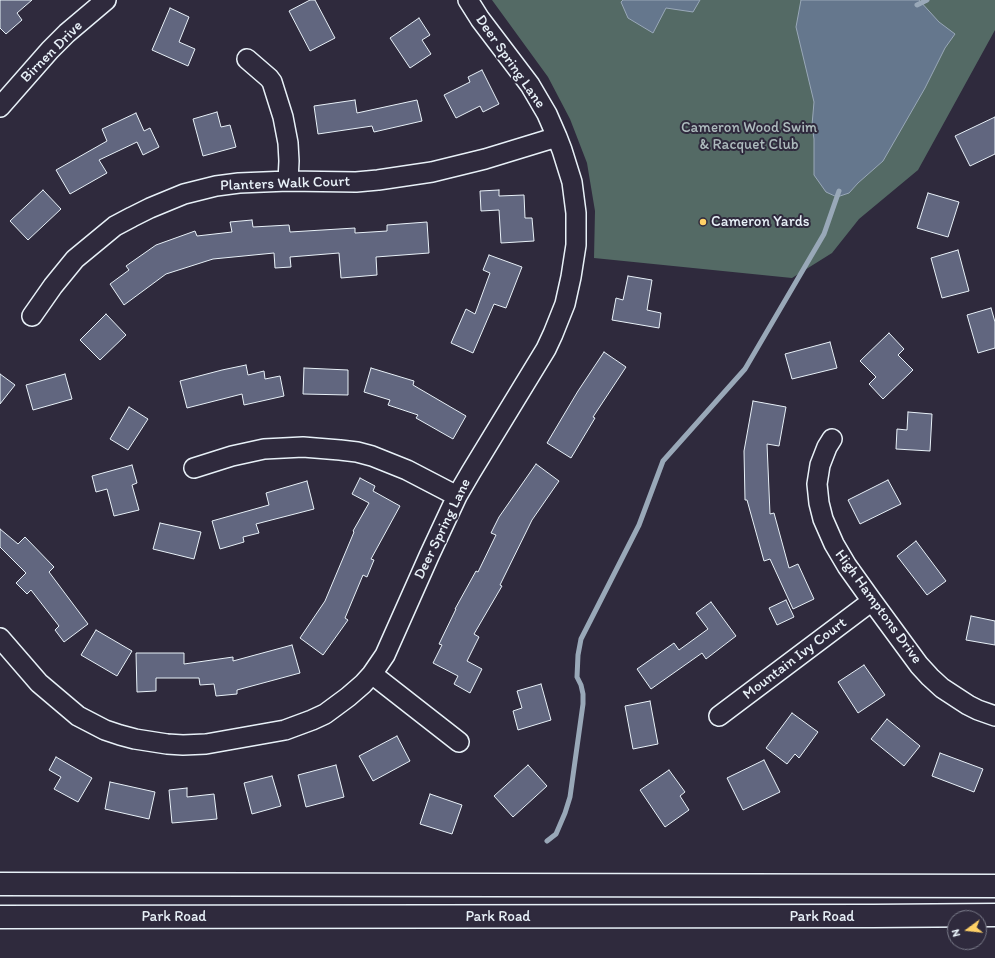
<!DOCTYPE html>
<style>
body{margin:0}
#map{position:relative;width:995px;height:958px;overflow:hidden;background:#2f2a3d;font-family:Itim,sans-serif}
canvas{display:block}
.north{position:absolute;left:947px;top:910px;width:40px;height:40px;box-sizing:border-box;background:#2f2a3d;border:1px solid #797a88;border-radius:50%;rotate:255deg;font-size:11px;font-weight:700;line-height:16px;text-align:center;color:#e8f1f8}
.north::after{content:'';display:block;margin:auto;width:14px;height:18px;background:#ffd166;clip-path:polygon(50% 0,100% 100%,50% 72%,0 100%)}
</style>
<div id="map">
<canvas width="995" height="958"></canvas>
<div class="north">N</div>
</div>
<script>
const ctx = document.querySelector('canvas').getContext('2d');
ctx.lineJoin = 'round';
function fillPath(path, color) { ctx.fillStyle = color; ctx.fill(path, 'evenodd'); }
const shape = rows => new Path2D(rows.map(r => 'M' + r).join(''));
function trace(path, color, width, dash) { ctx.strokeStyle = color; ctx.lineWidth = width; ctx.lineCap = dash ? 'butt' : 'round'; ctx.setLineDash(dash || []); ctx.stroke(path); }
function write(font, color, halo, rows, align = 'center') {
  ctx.font = font + ' Itim,sans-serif'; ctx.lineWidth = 4; ctx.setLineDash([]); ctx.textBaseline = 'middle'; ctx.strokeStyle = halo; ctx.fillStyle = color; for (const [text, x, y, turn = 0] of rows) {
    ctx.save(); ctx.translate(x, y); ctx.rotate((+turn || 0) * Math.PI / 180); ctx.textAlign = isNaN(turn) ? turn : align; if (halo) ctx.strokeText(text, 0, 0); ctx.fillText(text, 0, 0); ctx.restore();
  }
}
fillPath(shape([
 [492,0,995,0,995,30,918,170,859,219,832,253,792,278,594,258,595,211,587,163,570,119,548,77]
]), '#546a65');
const water = shape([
 [623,0,700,0,693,12,666,8,653,33,628,18,621,2,623,0],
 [801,0,919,0,939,22,955,34,945,48,925,88,883,161,858,183,849,193,837,197,826,192,814,175,814,139,812,125,814,102,796,27,801,0]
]);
fillPath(water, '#65778d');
trace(water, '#99a8b8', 1);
trace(shape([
 [917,5,927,0],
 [547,841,556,834,565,813,570,797,583,704,583,694,581,685,577,677,578,655,581,639,639,525,663,461,745,369,824,234,839,191]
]), '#99a8b8', 5);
const building = shape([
 [0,0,32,0,17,13,22,20,6,34,0,28,0,0],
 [310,0,315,0,335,38,310,51,289,11,310,0],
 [170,8,189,17,179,42,195,49,188,66,152,50,170,8],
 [419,18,430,35,422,40,431,54,410,68,390,38,419,18],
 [482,70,499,104,483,112,480,106,456,118,444,95,470,82,468,77,482,70],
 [355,100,357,113,417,100,422,121,374,132,372,126,318,134,314,106,355,100],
 [217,112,221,127,230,125,236,147,203,156,193,119,217,112],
 [136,113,144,131,150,128,159,147,143,155,137,142,99,160,107,173,70,194,56,170,107,141,102,129,136,113],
 [995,117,995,154,970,166,955,136,995,117],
 [43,190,61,209,28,240,10,221,43,190],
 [499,190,499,196,524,195,525,218,532,218,534,241,501,243,499,210,481,211,480,191,499,190],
 [928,193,959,202,948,237,917,228,928,193],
 [252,220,253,227,289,225,290,232,355,228,355,233,387,231,387,225,427,222,429,253,376,257,377,275,341,278,339,253,290,257,291,267,275,268,274,253,213,259,166,274,124,305,110,284,129,270,126,266,156,245,195,231,197,236,232,232,230,222,252,220],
 [958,250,969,291,942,298,931,258,958,250],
 [489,255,522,267,506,308,494,304,473,353,451,343,466,309,475,314,490,273,483,270,489,255],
 [628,276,652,280,647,310,661,313,659,328,612,320,616,298,623,300,628,276],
 [991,308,995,322,995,348,978,353,967,315,991,308],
 [106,314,126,335,100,360,80,340,106,314],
 [889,333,904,349,898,355,913,370,883,399,869,384,876,377,860,361,889,333],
 [830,342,837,368,792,379,785,354,830,342],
 [604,352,626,367,593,417,595,418,571,458,547,443,578,391,604,352],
 [246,365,248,375,264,371,265,379,280,376,284,396,244,405,242,394,187,408,180,381,222,370,246,365],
 [304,368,348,370,348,395,303,394,304,368],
 [371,368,414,381,413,385,466,416,453,439,416,418,418,415,388,405,390,400,364,392,371,368],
 [0,374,15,385,0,404,0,374],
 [65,374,72,399,33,410,26,385,65,374],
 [753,401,786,407,779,446,767,444,770,514,774,513,789,568,798,564,814,599,793,609,770,559,764,561,747,500,745,500,744,451,753,401],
 [129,407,148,419,128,450,110,439,129,407],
 [908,412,932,414,930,451,896,449,897,429,907,430,908,412],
 [536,464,559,481,532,520,500,585,502,586,474,634,479,637,467,661,482,669,470,693,454,684,458,676,433,663,442,645,439,644,456,609,455,609,476,571,478,572,496,535,491,533,499,517,536,464],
 [132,465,137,483,132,485,139,510,114,516,107,489,96,492,92,476,132,465],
 [360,478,375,486,373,491,400,506,371,559,374,560,367,577,363,575,345,618,348,620,323,655,300,638,325,601,354,532,353,531,369,503,352,494,360,478],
 [888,480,901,504,860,524,848,500,888,480],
 [307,481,314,509,256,524,259,533,243,537,244,542,220,549,212,521,269,505,266,493,307,481],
 [160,523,201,532,194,559,153,549,160,523],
 [0,529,18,544,25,537,54,567,49,572,88,624,64,642,55,630,59,626,31,590,27,594,16,583,26,573,0,547,0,529],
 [916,541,946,581,927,595,897,556,916,541],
 [786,600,794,617,777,625,769,608,786,600],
 [711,602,736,636,706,659,702,653,651,689,637,669,674,643,679,650,708,629,696,613,711,602],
 [971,616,995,621,995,645,966,640,971,616],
 [96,630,132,651,117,676,81,655,96,630],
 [292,645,300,673,237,690,237,694,216,696,214,684,200,685,199,678,156,678,156,691,137,692,136,653,184,653,184,664,233,657,233,661,292,645],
 [864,665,885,695,858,713,838,682,864,665],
 [541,684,551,720,518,730,513,711,522,708,517,691,541,684],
 [650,701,658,744,633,749,625,706,650,701],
 [792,713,818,732,799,758,795,754,787,764,766,748,792,713],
 [887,719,920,746,904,766,871,739,887,719],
 [397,736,410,761,373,781,359,756,397,736],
 [940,753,983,769,974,792,932,776,940,753],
 [56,757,92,778,78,802,54,789,61,777,49,770,56,757],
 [764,760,780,792,743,810,727,778,764,760],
 [336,765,344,797,306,807,298,775,336,765],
 [528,765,547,786,513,817,494,796,528,765],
 [669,770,685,792,680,796,689,810,665,827,640,790,669,770],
 [272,776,281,806,252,814,244,783,272,776],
 [110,782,155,792,149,819,105,809,110,782],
 [187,788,187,797,214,794,217,819,172,823,169,790,187,788],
 [430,794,462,805,452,834,420,824,430,794]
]);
fillPath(building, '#61667f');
trace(building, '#e8f1f8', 1);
const minor = shape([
 [247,59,269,78,272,82,283,117,288,143,289,161,288,181],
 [0,107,50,50,67,33,106,0],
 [32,316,53,286,75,259,115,226,132,217,150,208,184,194,216,186,239,183,288,181,356,182,378,180,432,172,485,159,557,137],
 [832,439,827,447,820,465,817,484,819,503,823,519,834,544,847,566,872,601,919,665,930,677,942,688,968,705,978,710,995,716],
 [194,468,232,456,264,449,303,447,340,450,357,452,372,456,407,470,457,496],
 [0,638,39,683,78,716,105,730,120,735,135,739,167,744,183,745,206,744,285,730,312,720,325,714,348,697,363,684,372,674,385,655,429,556,457,496,471,472,546,349,553,334,565,304,571,277,576,245,576,213,572,182,562,150,557,137,547,114,530,85,480,19,468,0],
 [372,674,459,742],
 [719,716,872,601]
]);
const major = shape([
 [0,884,995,886],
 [0,917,874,916,995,915]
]);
trace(minor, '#e8f1f8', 22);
trace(major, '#e8f1f8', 25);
trace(minor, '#2f2a3d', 19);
trace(major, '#2f2a3d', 22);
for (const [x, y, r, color] of [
 [703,222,4,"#ffd166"]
]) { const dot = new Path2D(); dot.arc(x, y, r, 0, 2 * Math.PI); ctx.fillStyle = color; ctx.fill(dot); trace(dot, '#2f2a3d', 1.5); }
write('15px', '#e8f1f8', '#2f2a3d', [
 ["Birnen Drive",52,52,-45],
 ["Deer Spring Lane",510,62,55],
 ["Planters Walk Court",285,184,-2],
 ["Deer Spring Lane",443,529,-64],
 ["High Hamptons Drive",878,607,54],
 ["Mountain Ivy Court",795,659,-37],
 ["Park Road",174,917],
 ["Park Road",498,917],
 ["Park Road",822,917]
]);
write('15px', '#adbbbd', '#2f2a3d', [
 ["Cameron Wood Swim",749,128],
 ["& Racquet Club",749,145]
]);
write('15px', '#e8f1f8', '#2f2a3d', [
 ["Cameron Yards",711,222]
], 'left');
</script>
